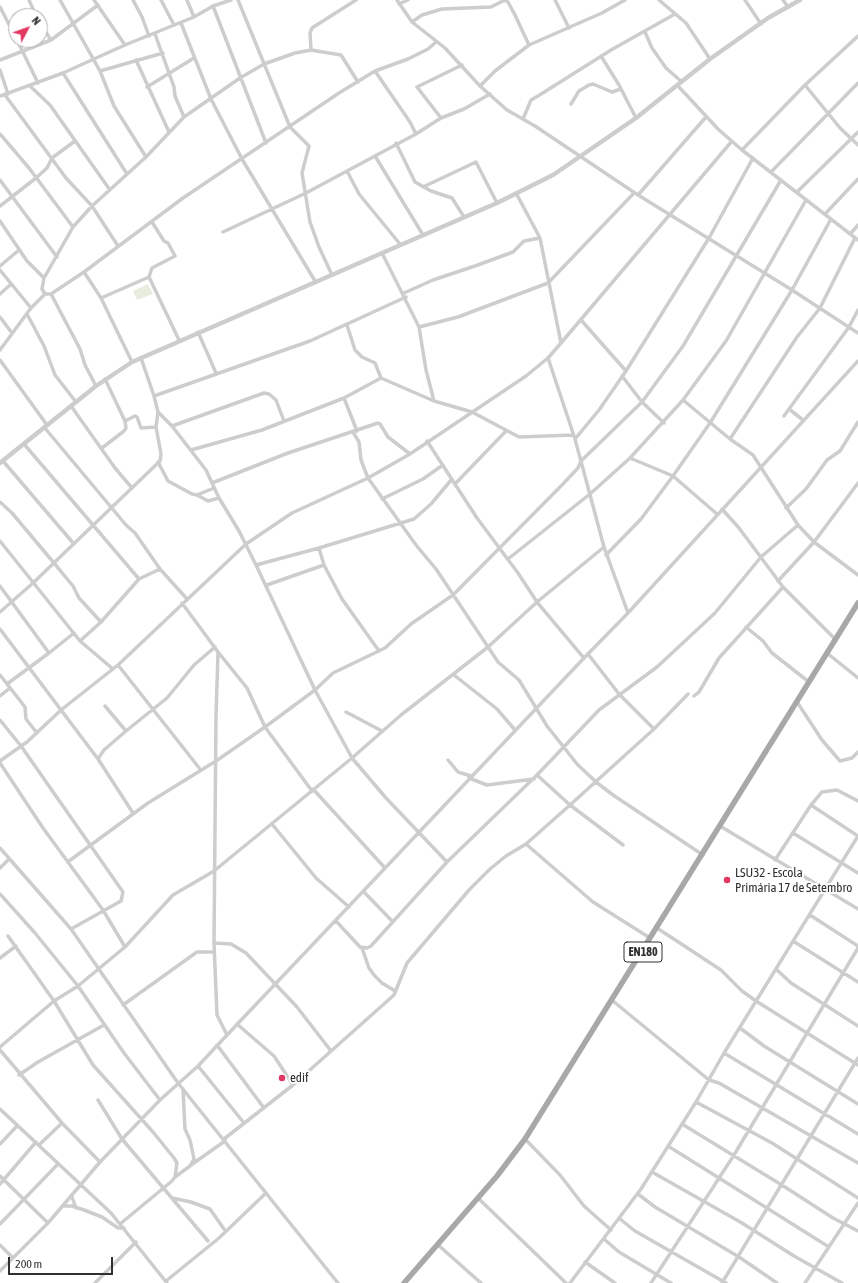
<!DOCTYPE html>
<meta charset="utf-8">
<style>
body{margin:0}
#map{position:relative;width:858px;height:1283px;overflow:hidden;background:#fff;font-family:"Asap Condensed",sans-serif}
canvas{display:block}
.north{position:absolute;left:8px;top:8px;width:40px;height:40px;box-sizing:border-box;background:#fff;border:1px solid #acacac;border-radius:50%;rotate:49deg;font-size:11px;font-weight:700;line-height:16px;text-align:center;color:#303030}
.north::after{content:'';display:block;margin:auto;width:14px;height:18px;background:#e13761;clip-path:polygon(50% 0,100% 100%,50% 72%,0 100%)}
.scale{position:absolute;left:8px;top:1257px;width:105px;height:18px;box-sizing:border-box;border:2px solid #303030;border-top:0;padding-left:5px;font-size:12px;line-height:14px;white-space:nowrap;color:#303030;-webkit-text-stroke:3px #fff;paint-order:stroke}
</style>
<div id="map">
<canvas width="858" height="1283"></canvas>
<div class="north">N</div>
<div class="scale">200 m</div>
</div>
<script>
const ctx = document.querySelector('canvas').getContext('2d');
ctx.lineJoin = 'round';
function fillPath(path, color) { ctx.fillStyle = color; ctx.fill(path, 'evenodd'); }
const shape = rows => new Path2D(rows.map(r => 'M' + r).join(''));
function trace(path, color, width, dash) { ctx.strokeStyle = color; ctx.lineWidth = width; ctx.lineCap = dash ? 'butt' : 'round'; ctx.setLineDash(dash || []); ctx.stroke(path); }
function write(font, color, halo, rows, align = 'center') {
  ctx.font = font + ' "Asap Condensed",sans-serif'; ctx.lineWidth = 4; ctx.setLineDash([]); ctx.textBaseline = 'middle'; ctx.strokeStyle = halo; ctx.fillStyle = color; for (const [text, x, y, turn = 0] of rows) {
    ctx.save(); ctx.translate(x, y); ctx.rotate((+turn || 0) * Math.PI / 180); ctx.textAlign = isNaN(turn) ? turn : align; if (halo) ctx.strokeText(text, 0, 0); ctx.fillText(text, 0, 0); ctx.restore();
  }
}
fillPath(shape([
 [148,284,153,294,137,300,133,291]
]), '#e8ecde');
trace(shape([
 [29,0,36,16],
 [60,0,100,71,114,106,146,157],
 [94,0,125,45],
 [133,0,142,17,149,36],
 [161,0,174,25],
 [187,0,194,17],
 [238,0,290,127,309,146,302,173,310,222,319,247,332,275],
 [397,0,412,22,445,48,480,86,507,110,535,126,638,195,792,290,858,333],
 [555,0,569,28],
 [659,0,686,23,710,59],
 [745,0,761,24],
 [783,0,788,7],
 [399,4,408,0],
 [213,6,266,143],
 [0,7,16,38],
 [412,22,422,15,442,9,491,7,505,0,508,2,515,15,529,45],
 [40,23,51,40],
 [181,23,211,99,242,159,315,281],
 [645,32,652,48,666,68,682,82],
 [155,34,174,87,175,96,184,117],
 [17,40,38,83],
 [311,50,310,33,312,28,356,0],
 [601,56,619,85,636,118],
 [0,60,51,40,98,5],
 [136,60,169,132],
 [0,70,8,94],
 [100,71,163,53],
 [375,71,410,122,416,134],
 [63,73,127,174],
 [805,85,840,128,858,145],
 [30,86,50,105,110,190],
 [480,86,495,71,529,45,602,13,625,0],
 [678,86,718,129,742,150,858,240],
 [147,87,194,58],
 [5,95,66,178,92,206,118,246],
 [0,96,63,73,125,45,194,17,213,6,231,0],
 [571,104,579,91,589,85,593,84,612,92,621,89],
 [441,118,417,87,462,65],
 [523,119,531,100,538,96,611,50,675,14],
 [0,134,29,168,73,227],
 [396,143,415,182,431,191,452,198,464,217],
 [742,150,805,85,858,36],
 [375,156,423,235],
 [347,171,359,194,400,244],
 [771,172,858,83],
 [0,180,57,257],
 [423,187,476,162,497,203],
 [797,192,858,132],
 [516,193,540,238,561,343],
 [638,195,706,117],
 [0,206,36,178,47,168,52,158,75,141],
 [825,214,858,179],
 [0,221,27,261,44,278],
 [152,222,164,241,168,243,175,256,152,268,149,277,179,340],
 [223,232,306,193,416,134,441,118,464,109,490,94],
 [851,233,858,225],
 [382,253,419,327,426,370,434,401],
 [0,266,19,250],
 [0,270,31,308],
 [84,272,101,298,132,362],
 [404,293,433,280,475,266,513,252,524,241,540,238],
 [0,294,11,284],
 [45,294,42,289,44,278,73,227,92,206,146,157,184,117,240,78,264,64,295,53,311,50,341,55,358,82],
 [51,294,80,349,85,365,96,386],
 [101,298,149,277],
 [27,314,44,346,55,375,76,402],
 [0,317,12,333],
 [581,320,626,371],
 [347,325,355,350,362,357,375,363,381,378,434,401,472,412,519,437,573,435],
 [419,327,458,317,548,283,634,193],
 [198,332,216,373],
 [0,350,31,308,45,294,51,294,84,272,183,198,339,93,375,71,408,59,428,49,436,42],
 [141,358,154,396],
 [548,358,575,439,604,547,628,613],
 [0,360,47,425],
 [622,376,642,402,664,423],
 [344,398,357,431],
 [683,400,730,439,753,455,798,525,814,542,858,575],
 [71,406,115,468,132,488],
 [158,412,172,426,206,470,219,498,239,531,256,565,315,690,352,758,386,798,447,862],
 [784,416,789,409],
 [803,420,789,409,849,327,858,310],
 [125,421,135,416,137,417,141,428,156,427],
 [172,426,264,393,269,394,276,400,284,421],
 [44,427,126,525,135,533,160,569,187,599],
 [353,432,359,442,361,460,368,478,416,545,436,569,498,662,519,680,547,726,577,764,596,782,613,795,703,855],
 [575,439,599,410,626,371,709,238,753,158],
 [730,439,797,337,820,308,855,238],
 [24,444,139,579],
 [102,448,124,431,126,428,125,421,105,379],
 [191,450,262,430,344,398,381,378],
 [630,458,673,476,717,514],
 [3,461,74,544],
 [158,462,168,481,192,494,197,495,214,488],
 [212,483,288,453,378,423,380,424,388,437,410,454],
 [455,484,506,431],
 [197,495,208,501,219,498],
 [382,499,423,479,443,465],
 [0,502,12,513,54,563,73,586,79,598,101,622],
 [786,508,806,489,827,460,840,451,858,422],
 [722,509,739,528,783,587,836,640],
 [0,541,80,641,113,669],
 [606,555,641,519,673,476,710,423,792,290,831,219],
 [508,559,590,494,630,458,683,400,726,341,806,200],
 [256,565,319,548,414,519,431,504,452,479],
 [324,565,342,599,379,651],
 [778,581,814,542,858,483],
 [267,585,324,565,319,548],
 [0,586,49,653,7,684],
 [182,603,218,652,216,716,214,943,217,1015,227,1035],
 [0,612,33,583,160,461,161,454,156,427,158,412,154,396,310,341,406,297],
 [746,627,763,641,772,653,809,682],
 [0,629,98,759,133,813],
 [80,641,101,622,139,579,160,569],
 [218,652,247,688,265,727,312,791],
 [49,653,74,633],
 [827,653,858,678],
 [588,654,619,694,654,729],
 [584,658,628,613,858,361],
 [118,665,200,769],
 [0,675,25,707,26,719,37,733],
 [454,675,497,709,515,730],
 [0,696,10,688],
 [694,696,699,692,719,658,783,587],
 [797,702,822,740,840,761,852,758,858,752],
 [105,706,126,731,167,698,194,665,215,647],
 [346,712,382,731],
 [0,720,21,746,123,892,121,901,71,929],
 [98,759,104,750,126,731],
 [448,760,458,772,471,776],
 [0,761,27,742,61,710,118,665,246,544,292,513,368,478,410,454,526,376,548,358,561,343,732,141],
 [0,763,43,828,103,910,125,947],
 [537,775,570,805,654,729,688,694],
 [469,778,487,785,534,779],
 [313,789,385,868],
 [811,805,858,836],
 [272,824,316,878,349,907],
 [720,826,858,909],
 [793,833,858,873],
 [526,844,593,902,650,938],
 [0,848,71,929,178,1083,338,1283],
 [775,860,811,805,822,792,837,790,858,801],
 [69,861,148,803,216,761,265,727,315,690,333,673,385,648,411,624,453,595,563,484,578,468,581,461,642,402,683,346,781,180],
 [0,868,9,859],
 [364,892,392,921],
 [0,894,35,933,78,986,124,1053,160,1100],
 [810,915,858,946],
 [336,921,360,947,367,948,371,946,447,862,537,775,599,710,657,667,715,613,761,557,798,525],
 [657,928,721,970,742,991,756,1001,858,1065],
 [8,936,54,1001,93,1065,153,1132,174,1158,177,1163,175,1177,172,1181,120,1224],
 [793,941,858,982],
 [214,943,231,944,246,953,297,1007,331,1051],
 [362,948,369,968,374,975,382,983,395,991],
 [0,958,16,946],
 [776,969,791,983,858,1026],
 [613,1001,709,1080,719,1083,858,1163],
 [123,1005,197,952,214,952],
 [237,1024,274,1056,293,1085],
 [740,1028,764,1046,858,1104],
 [217,1045,264,1108],
 [0,1047,54,1001,78,986,125,947,173,895,214,871,352,758,401,715,488,647,537,602,518,573,477,518,427,441],
 [0,1050,62,1123,100,1162],
 [724,1053,858,1134],
 [198,1066,244,1123],
 [19,1075,38,1062,104,1025],
 [98,1100,122,1139,208,1241],
 [696,1102,772,1143,858,1198],
 [0,1109,111,1213,167,1283],
 [682,1124,785,1187,833,1218,858,1231],
 [224,1139,293,1085,394,995,407,963,469,890,490,869,506,856,526,844,570,805,623,845],
 [525,1139,560,1175,584,1206,611,1230],
 [0,1144,17,1126],
 [39,1145,62,1123],
 [668,1146,829,1247],
 [191,1165,225,1141],
 [652,1172,742,1223,794,1256,842,1283],
 [0,1176,48,1223],
 [175,1177,190,1166,194,1159,190,1140,185,1129,183,1089],
 [0,1184,36,1142],
 [638,1194,655,1207,739,1257,777,1283],
 [72,1197,76,1208],
 [172,1198,191,1202,210,1209,224,1229],
 [478,1198,566,1283],
 [63,1206,72,1206,84,1210,102,1217,118,1228,124,1228],
 [620,1219,635,1231,726,1283],
 [0,1224,58,1164],
 [604,1239,619,1252,671,1283],
 [437,1244,481,1283],
 [0,1245,13,1258],
 [585,1262,615,1283],
 [0,1271,48,1223,100,1162,160,1100,198,1066,227,1035,584,658,537,602,604,547],
 [166,1281,219,1238,266,1193],
 [95,1283,136,1242],
 [570,1283,641,1189,696,1102,724,1053,858,836],
 [651,1283,734,1155,858,948],
 [722,1283,858,1058],
 [805,1283,858,1203]
]), '#cdcdcd', 3.5);
trace(shape([
 [0,463,96,386,132,362,497,203,553,175,636,118,710,59,768,18,800,0]
]), '#cdcdcd', 4.5);
trace(shape([
 [404,1283,497,1176,525,1139,858,603]
]), '#a8a8a8', 5.5);
for (const [x, y, r, color] of [
 [727,880,4,"#e13761"],
 [282,1078,4,"#e13761"]
]) { const dot = new Path2D(); dot.arc(x, y, r, 0, 2 * Math.PI); ctx.fillStyle = color; ctx.fill(dot); trace(dot, '#fff', 1.5); }
for (const [x, y, w] of [
 [643,952,38]
]) { const box = new Path2D(); box.roundRect(x - w / 2, y - 10, w, 20, 3); ctx.fillStyle = '#fff'; ctx.fill(box); trace(box, '#303030', 1); }
write('bold 12px', '#303030', null, [
 ["EN180",643,952]
]);
write('13px', '#303030', '#fff', [
 ["LSU32 - Escola",735,873],
 ["Primária 17 de Setembro",735,888],
 ["edif",290,1078]
], 'left');
</script>
